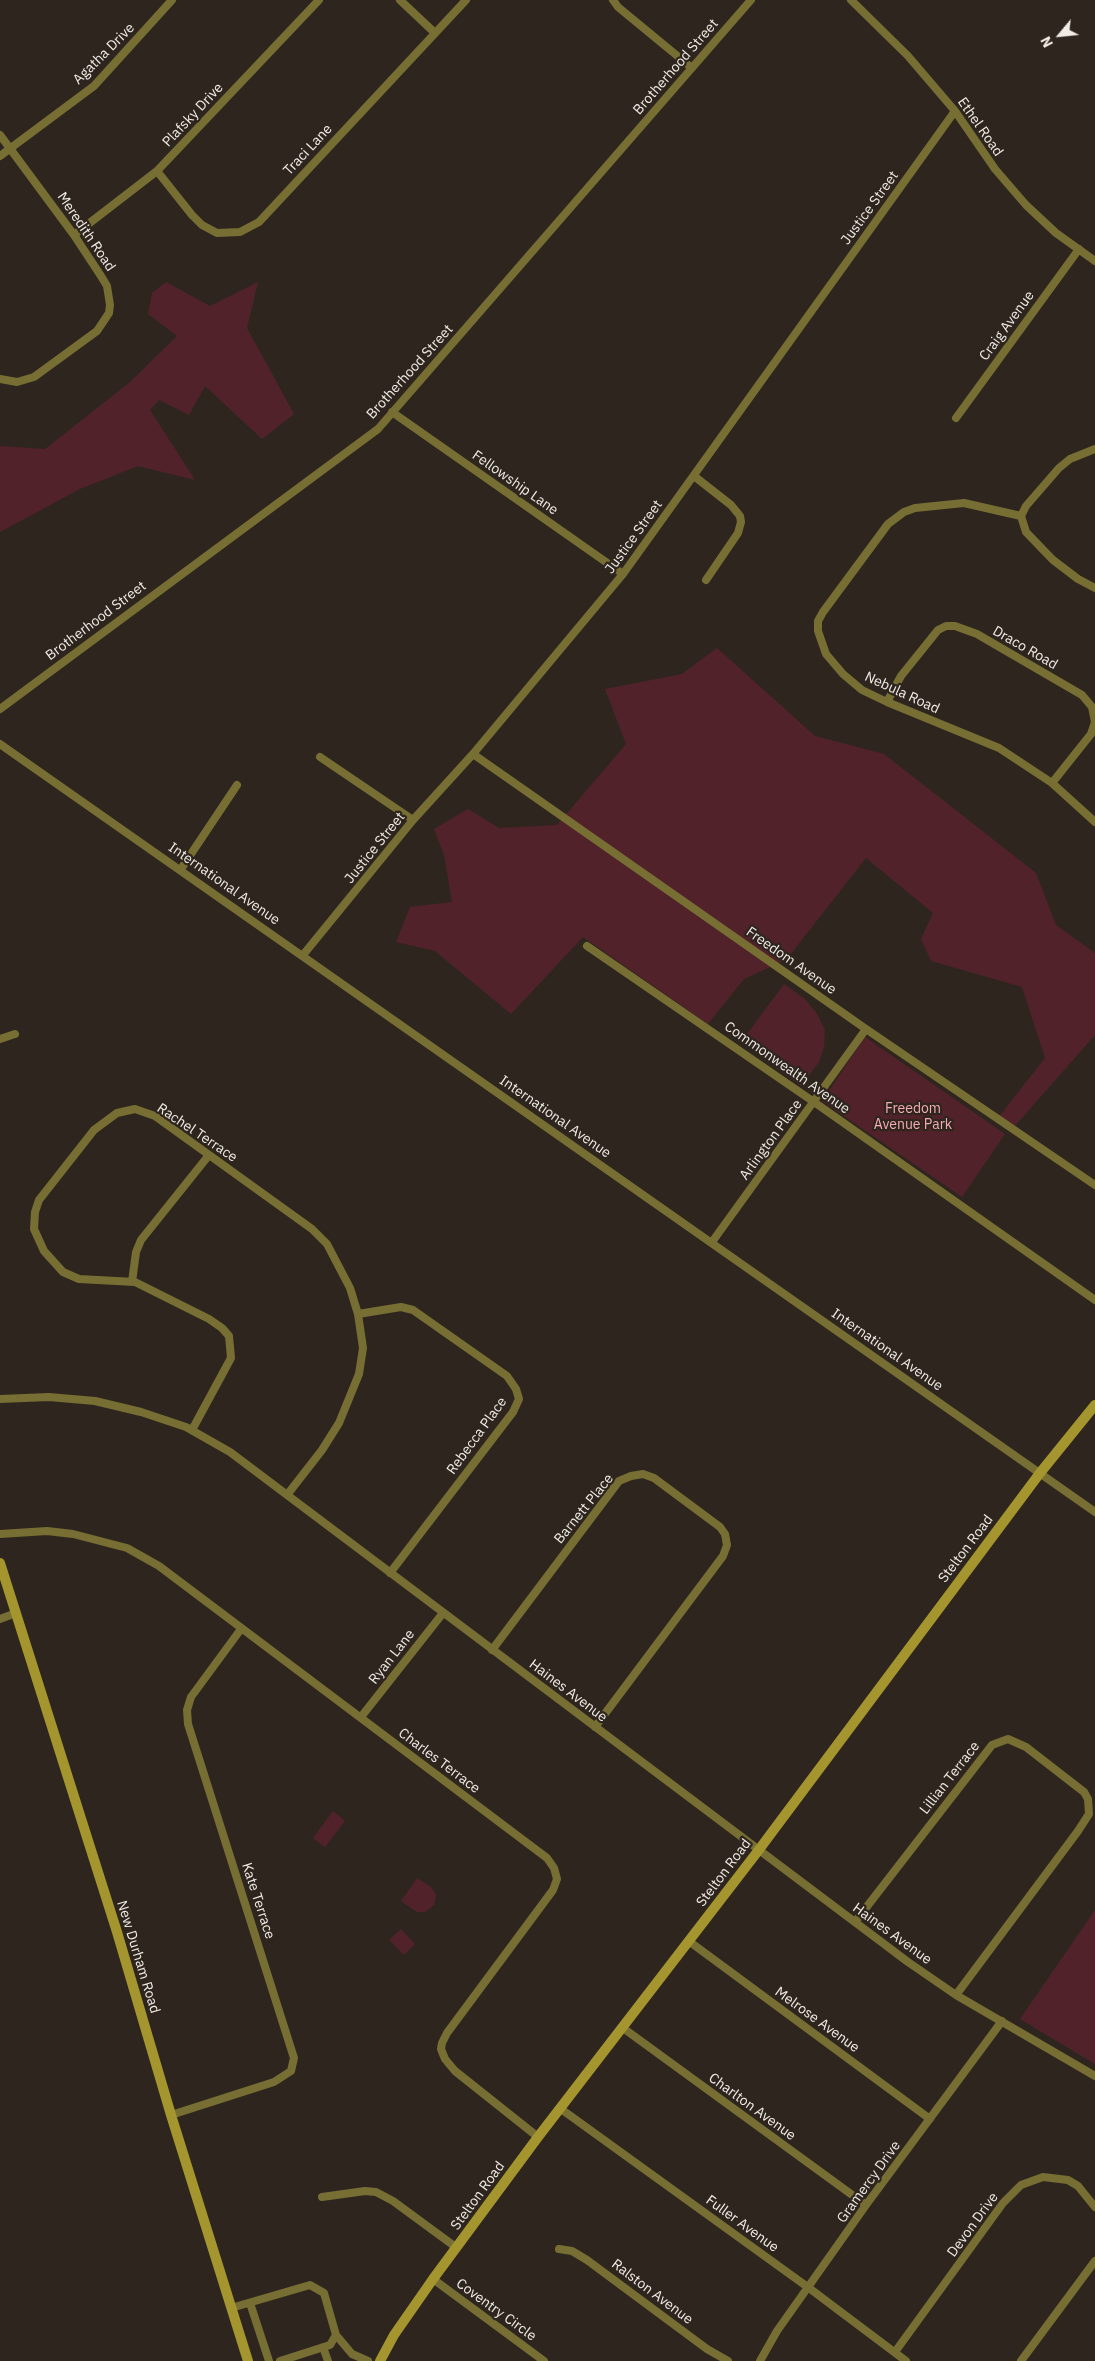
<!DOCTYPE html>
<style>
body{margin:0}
#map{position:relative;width:1095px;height:2361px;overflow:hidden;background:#2e261e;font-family:"IBM Plex Sans",sans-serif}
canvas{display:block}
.north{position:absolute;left:1035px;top:10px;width:50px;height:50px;-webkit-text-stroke:4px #2e261e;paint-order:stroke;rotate:242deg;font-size:14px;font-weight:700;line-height:20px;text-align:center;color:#f1ece6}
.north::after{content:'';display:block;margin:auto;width:18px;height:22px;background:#f1ece6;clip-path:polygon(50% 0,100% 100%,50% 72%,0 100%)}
</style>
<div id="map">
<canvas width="1095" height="2361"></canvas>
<div class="north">N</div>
</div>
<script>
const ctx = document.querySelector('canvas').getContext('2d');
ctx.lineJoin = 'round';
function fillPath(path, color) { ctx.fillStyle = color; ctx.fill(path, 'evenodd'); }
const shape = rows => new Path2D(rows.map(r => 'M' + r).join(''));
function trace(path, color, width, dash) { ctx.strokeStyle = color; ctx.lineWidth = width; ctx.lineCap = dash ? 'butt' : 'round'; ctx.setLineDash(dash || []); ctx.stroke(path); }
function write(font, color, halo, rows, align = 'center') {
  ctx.font = font + ' "IBM Plex Sans",sans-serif'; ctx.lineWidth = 4.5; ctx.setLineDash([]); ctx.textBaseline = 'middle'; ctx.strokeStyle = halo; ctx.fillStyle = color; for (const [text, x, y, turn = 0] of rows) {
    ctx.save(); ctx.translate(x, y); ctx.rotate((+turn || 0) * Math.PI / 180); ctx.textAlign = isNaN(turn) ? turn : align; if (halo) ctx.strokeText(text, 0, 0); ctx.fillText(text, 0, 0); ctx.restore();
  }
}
fillPath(shape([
 [166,282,210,306,258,282,247,328,294,414,262,439,205,386,189,415,159,400,150,410,195,480,138,466,80,489,0,532,0,446,45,449,129,383,177,336,148,314,152,293],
 [717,648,815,736,884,754,1036,873,1056,925,1095,953,1095,1035,1013,1128,998,1118,1045,1058,1022,987,931,961,921,939,933,913,866,858,786,960,744,979,708,1024,583,937,511,1014,435,951,396,942,410,907,452,902,444,855,434,829,468,809,499,828,557,825,626,744,605,689,682,674],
 [784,984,805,999,817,1014,825,1030,824,1047,819,1062,801,1086,741,1042],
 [865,1037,1005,1134,962,1197,822,1101],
 [333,1811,345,1821,325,1847,313,1838],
 [417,1878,431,1887,436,1895,434,1905,425,1912,417,1912,401,1901],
 [1095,1910,1095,2064,1020,2019],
 [401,1929,415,1944,404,1955,389,1940]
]), '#52222b');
trace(shape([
 [400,0,435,33],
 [613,0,618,7,692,68],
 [851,0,908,56,955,111,995,169,1026,205,1056,233,1095,261],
 [0,135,74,235,101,276,107,286,110,305,109,313,97,331,34,377,17,382,0,379],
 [0,156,94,86,172,0],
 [157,171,192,215,202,225,217,233,240,232,259,222,466,0],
 [74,235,157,171,319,0],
 [392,412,623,574],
 [956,418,1079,249],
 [694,476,731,505,740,516,741,522,738,533,706,580],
 [1021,516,964,503,915,508,904,512,888,524,823,612,818,621,818,631,826,654,843,674,862,690,887,702,999,748,1052,783,1095,822],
 [1021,516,1026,532,1053,560,1078,579,1095,588],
 [1021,516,1026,506,1059,468,1070,459,1095,449],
 [887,702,901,676,938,630,946,626,955,626,977,634,1082,695,1092,707,1095,722,1091,734,1052,783],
 [0,709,378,429,751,0],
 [0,744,1095,1512],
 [473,754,866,1029,1095,1185],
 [320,757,413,820],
 [181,869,237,785],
 [587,946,814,1102,1095,1300],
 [303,955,413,820,473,754,623,574,955,111],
 [0,1039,15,1034],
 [712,1242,866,1029],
 [132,1282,136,1252,141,1240,209,1155],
 [358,1314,401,1307,413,1310,507,1376,516,1389,519,1399,513,1412,390,1573],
 [0,1399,49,1397,95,1401,141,1412,186,1427,230,1452,908,1962,956,1995,1095,2076],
 [192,1430,231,1358,229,1336,222,1328,209,1319,135,1282,79,1279,63,1272,44,1251,34,1229,35,1212,39,1200,94,1130,117,1113,135,1109,155,1116,312,1229,327,1244,350,1288,358,1314,363,1348,359,1374,339,1423,322,1450,287,1495],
 [0,1534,47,1531,73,1534,127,1548,159,1566,547,1858,554,1868,557,1879,553,1890,447,2033,442,2043,441,2049,445,2059,455,2071,538,2137],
 [0,1619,16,1613],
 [492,1650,619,1481,631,1476,643,1474,654,1478,720,1527,725,1534,727,1545,723,1556,595,1727],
 [361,1717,443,1613],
 [855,1922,992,1745,1008,1739,1026,1747,1084,1792,1088,1799,1089,1814,1078,1831,956,1995],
 [690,1942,930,2119],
 [623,2028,866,2205],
 [561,2109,809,2288,906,2361],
 [171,2115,274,2082,291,2071,294,2058,188,1724,187,1710,191,1697,241,1629],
 [322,2197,365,2191,376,2192,393,2201,457,2248],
 [559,2249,572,2251,587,2260,707,2349,728,2361],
 [433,2279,544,2361],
 [250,2303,269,2361],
 [231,2308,310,2285,324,2293,336,2335,352,2354,368,2361],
 [323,2347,328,2361],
 [895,2352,1003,2203,1021,2185,1043,2177,1068,2180,1078,2186,1095,2207],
 [280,2361,330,2345,336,2335],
 [760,2361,777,2331,866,2205,1002,2021],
 [1021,2361,1095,2261]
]), '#776e33', 8);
trace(shape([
 [0,1563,117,1932,171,2115,248,2361],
 [380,2361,394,2335,433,2279,538,2137,758,1851,1040,1473,1095,1405]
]), '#a5952f', 10);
write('14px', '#f1ece6', '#2e261e', [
 ["Agatha Drive",104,54,-45],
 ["Brotherhood Street",676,67,-49],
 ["Plafsky Drive",193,115,-47],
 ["Ethel Road",980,127,55],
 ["Traci Lane",308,150,-47],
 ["Justice Street",870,208,-54],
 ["Meredith Road",86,232,56],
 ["Craig Avenue",1007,326,-54],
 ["Brotherhood Street",410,372,-48],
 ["Fellowship Lane",515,483,35],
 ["Justice Street",634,537,-54],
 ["Brotherhood Street",96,621,-37],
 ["Draco Road",1025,648,30],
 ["Nebula Road",902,693,25],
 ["Justice Street",375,848,-51],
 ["International Avenue",224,884,35],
 ["Freedom Avenue",791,961,35],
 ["Commonwealth Avenue",787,1068,35],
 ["International Avenue",555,1117,35],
 ["Rachel Terrace",197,1133,34],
 ["Arlington Place",771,1140,-54],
 ["International Avenue",887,1350,35],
 ["Rebecca Place",477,1436,-54],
 ["Barnett Place",584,1509,-51],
 ["Stelton Road",966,1549,-53],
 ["Ryan Lane",392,1657,-52],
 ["Haines Avenue",568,1691,37],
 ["Charles Terrace",439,1761,37],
 ["Lillian Terrace",950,1778,-52],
 ["Stelton Road",724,1873,-53],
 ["Kate Terrace",258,1901,72],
 ["Haines Avenue",892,1934,36],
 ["New Durham Road",138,1957,73],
 ["Melrose Avenue",817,2020,36],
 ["Charlton Avenue",752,2107,36],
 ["Gramercy Drive",869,2182,-54],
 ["Stelton Road",478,2196,-54],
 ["Fuller Avenue",742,2224,36],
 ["Devon Drive",973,2225,-54],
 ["Ralston Avenue",652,2292,37],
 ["Coventry Circle",496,2310,36]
]);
write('14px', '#f6abb5', '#2e261e', [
 ["Freedom",913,1109],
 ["Avenue Park",913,1125]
]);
</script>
